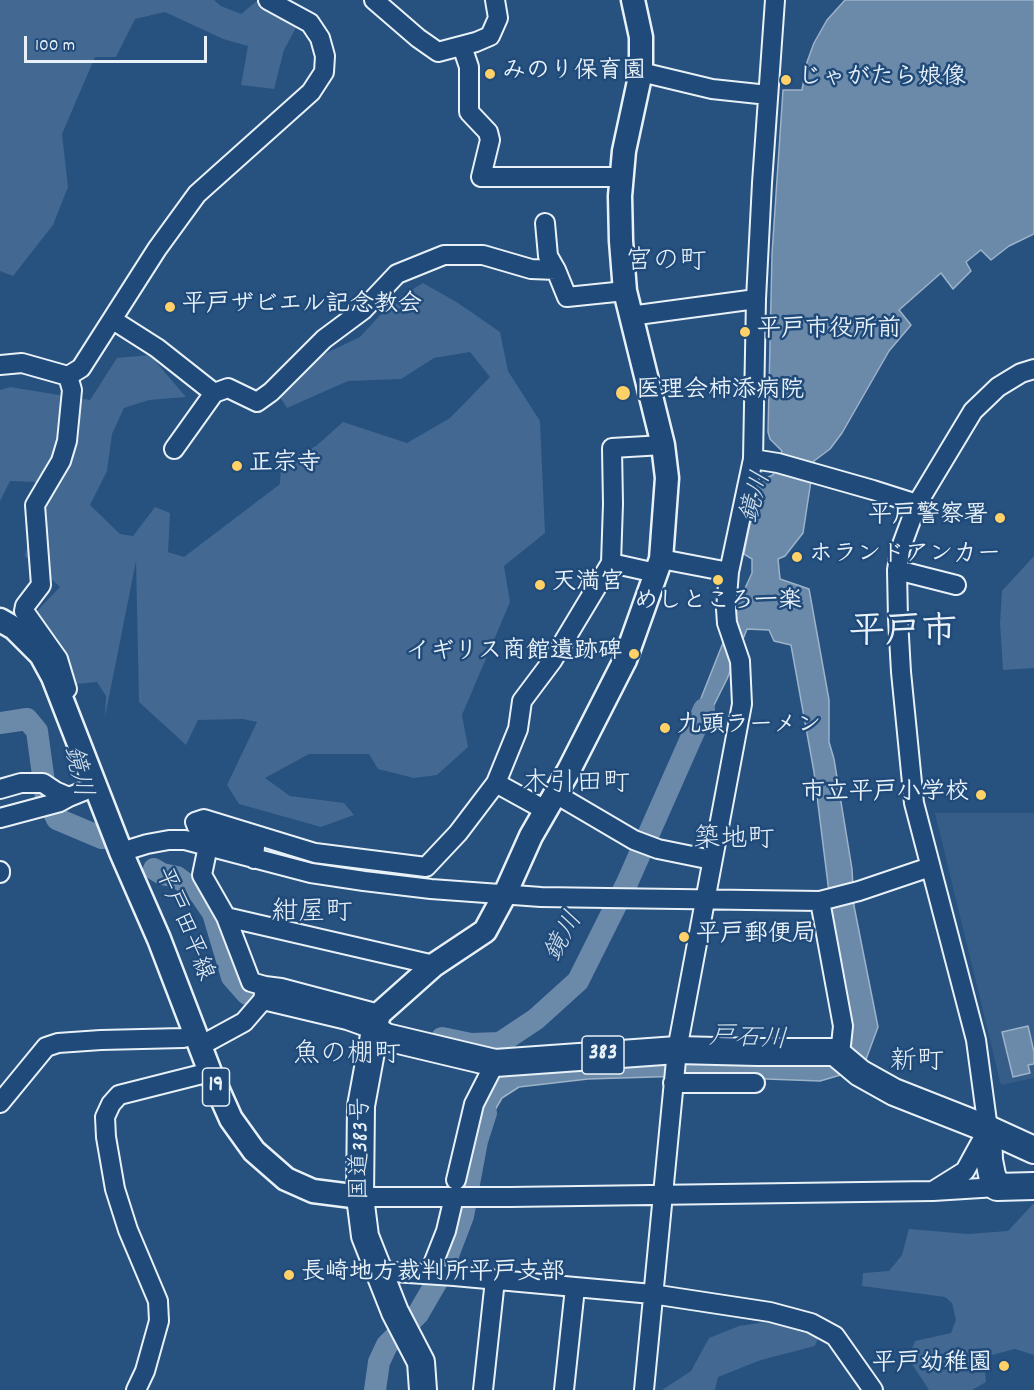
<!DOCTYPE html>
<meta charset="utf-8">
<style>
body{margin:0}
#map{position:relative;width:1034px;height:1390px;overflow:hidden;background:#27517f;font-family:Dekko,sans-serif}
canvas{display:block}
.scale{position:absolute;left:24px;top:36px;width:183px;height:27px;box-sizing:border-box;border:3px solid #e8f1f8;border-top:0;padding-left:8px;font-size:18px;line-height:21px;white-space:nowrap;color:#e8f1f8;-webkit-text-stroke:4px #1f4a7a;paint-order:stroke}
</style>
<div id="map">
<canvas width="1034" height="1390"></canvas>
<div class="scale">100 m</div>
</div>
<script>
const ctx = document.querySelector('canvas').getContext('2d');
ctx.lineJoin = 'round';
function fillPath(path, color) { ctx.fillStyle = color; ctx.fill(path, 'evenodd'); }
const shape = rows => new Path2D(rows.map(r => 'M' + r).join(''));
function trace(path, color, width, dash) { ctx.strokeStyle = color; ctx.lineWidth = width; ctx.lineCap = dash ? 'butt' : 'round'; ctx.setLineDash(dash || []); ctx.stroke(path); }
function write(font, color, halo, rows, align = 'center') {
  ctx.font = font + ' Dekko,"Klee One",sans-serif'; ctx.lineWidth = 5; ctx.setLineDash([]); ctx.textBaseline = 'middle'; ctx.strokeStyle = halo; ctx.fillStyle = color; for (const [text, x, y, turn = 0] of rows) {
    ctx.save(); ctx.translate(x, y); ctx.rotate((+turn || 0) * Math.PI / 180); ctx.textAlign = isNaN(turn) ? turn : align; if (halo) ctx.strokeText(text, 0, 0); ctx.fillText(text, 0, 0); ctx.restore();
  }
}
fillPath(shape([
 [935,813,1034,813,1034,1078,1001,1085]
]), '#355d88');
fillPath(shape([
 [0,0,214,0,221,6,241,14,258,0,299,22,284,50,274,89,241,85,248,46,223,39,165,12,135,19,116,57,95,57,62,134,68,187,53,225,13,276,0,271],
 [423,283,458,303,500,332,508,371,540,421,545,533,504,566,510,602,462,715,468,747,437,775,414,778,378,769,369,754,309,754,265,778,290,796,344,803,354,815,321,827,239,804,227,785,257,722,243,719,198,720,186,745,139,702,136,561,105,717,106,696,97,682,66,685,28,631,37,611,60,587,25,556,38,504,36,482,10,481,0,501,0,390,10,387,90,400,117,358,150,355,186,397,149,400,124,408,112,434,107,471,90,505,120,534,133,536,155,507,170,513,168,552,184,557,280,484,281,464,316,446,343,422,407,443,450,418,490,377,470,352,434,358,401,379,348,381,287,408,278,394,318,357,360,337,392,302],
 [1034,556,1034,668,1003,670,1000,623,1002,591],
 [1034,1203,1034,1355,1015,1349,984,1357,986,1382,972,1390,929,1390,908,1358,915,1341,951,1333,956,1320,952,1303,945,1297,862,1286,863,1273,889,1271,902,1255,909,1229,968,1234,1008,1231],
 [765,1322,805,1330,818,1338,815,1346,761,1360,718,1377,715,1390,662,1390,691,1371,709,1338,739,1326]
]), '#436891');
const water = shape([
 [845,0,1034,0,1034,234,1009,246,991,260,981,250,966,262,971,271,953,289,941,273,899,310,911,325,889,351,842,433,830,449,814,461,803,533,785,556,778,559,780,579,809,589,829,700,829,742,834,759,852,869,854,906,878,1027,865,1062,844,1074,820,1081,686,1076,588,1079,519,1087,502,1098,495,1110,481,1144,473,1138,489,1090,498,1075,848,1045,814,772,791,645,774,641,769,630,747,629,727,679,698,737,686,736,742,595,752,573,752,559,744,554,750,523,760,487,766,478,773,475,782,451,770,439,768,432,772,254,783,90,802,90,807,62,814,43,827,20,845,0],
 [1028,1026,1034,1052,1034,1064,1028,1065,1030,1073,1013,1077,1002,1032,1028,1026]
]);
fillPath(water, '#6b8aaa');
trace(water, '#9db3c9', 1.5);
trace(shape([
 [0,723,27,719,37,731,46,797,57,819,102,838],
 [154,869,162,874,177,877,200,894,213,913,232,977,247,994,285,998],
 [442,1038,471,1044,500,1043,536,1019,578,981,627,883,704,709],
 [375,1390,379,1362,387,1345,418,1314,440,1276,463,1216,477,1141,486,1113]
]), '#6b8aaa', 22);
const minor = shape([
 [374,0,418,38,438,52,476,42,490,36,498,18,495,0],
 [462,46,469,67,469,112,488,132,490,140,481,177,622,177],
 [641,72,712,89,768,95],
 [545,223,548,256,556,270],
 [630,316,756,299],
 [113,320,157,348,214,393,174,449],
 [0,365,22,363,68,376,81,368,157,249,197,194,311,92,324,72,325,56,320,38,310,23,268,0],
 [214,393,228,388,257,402,271,392,324,339,363,310,397,274,444,255,483,255,531,269,556,270,567,297,625,291],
 [753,459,778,463,873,490,917,504],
 [661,559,729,572],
 [611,563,656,573],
 [897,570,956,585],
 [67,689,58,659,24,611,25,606,41,585,35,505,61,461,67,441,72,390,68,376],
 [496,783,518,729,522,701,552,661,611,563,613,504,612,448,663,445],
 [0,789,21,783,43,783,55,791,69,797,96,786],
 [554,793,634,840,658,849,712,860],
 [0,818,60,802,69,797],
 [208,846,202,875,226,917,251,982,265,986,281,988,379,1014],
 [121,852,147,844,169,840,185,840,311,873,364,881,431,889,541,897,607,898,820,901,859,891,930,867],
 [254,859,255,847,197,827,195,822,204,819,315,853,426,867,458,833,496,783,545,810],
 [0,871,0,873],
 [820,901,843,1026,841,1045,835,1052],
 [226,917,434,965],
 [263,1000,347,1020,375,1030],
 [200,1046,244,1022,263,1000,265,988],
 [673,1083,755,1083],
 [0,1103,46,1047,58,1043,101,1040,183,1038,196,1035],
 [456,1180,474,1104,495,1063],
 [933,1191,965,1171,988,1129,976,1040,914,803,901,672,898,619,897,570,900,550,917,504,973,411,998,387,1021,373,1034,369],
 [360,1197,510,1197,933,1191,997,1187],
 [378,1271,454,1276,652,1294,770,1312,811,1323,835,1336,873,1390],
 [429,1274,446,1231,454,1197],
 [136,1390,145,1371,159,1321,158,1301,128,1230,115,1189,106,1137,105,1117,111,1104,119,1095,210,1072],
 [483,1390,495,1280],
 [564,1390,575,1288],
 [644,1390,677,1050,742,704,740,661,727,623,726,609,729,572,753,459,756,299,762,183,775,0]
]);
const major = shape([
 [0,620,14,628,41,655,53,677,121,852,159,939,210,1072,231,1119,254,1151,286,1179,313,1191,360,1197],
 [375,1030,379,1014,434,965,485,931,505,894,531,836,569,770,625,660,661,559,667,478,663,445,625,291,621,241,620,196,624,151,641,72,641,37,633,0]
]);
const highway = shape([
 [988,1129,989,1160,992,1175,997,1187,1034,1186],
 [423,1390,421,1362,395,1312,365,1236,360,1197,361,1106,375,1030,386,1037,495,1063,677,1050,757,1052,835,1052,860,1073,894,1092,988,1129,1034,1150]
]);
trace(minor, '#e8f1f8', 22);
trace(major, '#e8f1f8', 27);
trace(highway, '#e8f1f8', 30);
trace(minor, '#1f4a7a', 18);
trace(major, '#1f4a7a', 22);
trace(highway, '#1f4a7a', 26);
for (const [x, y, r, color] of [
 [490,74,6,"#ffd166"],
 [786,80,6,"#ffd166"],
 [170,307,6,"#ffd166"],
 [745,332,6,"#ffd166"],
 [623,393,8,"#ffd166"],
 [237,466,6,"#ffd166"],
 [1000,518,6,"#ffd166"],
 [797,557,6,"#ffd166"],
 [718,580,6,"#ffd166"],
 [540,585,6,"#ffd166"],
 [634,654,6,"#ffd166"],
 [665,728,6,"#ffd166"],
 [981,795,6,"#ffd166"],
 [684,937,6,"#ffd166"],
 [289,1275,6,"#ffd166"],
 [1004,1366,6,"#ffd166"]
]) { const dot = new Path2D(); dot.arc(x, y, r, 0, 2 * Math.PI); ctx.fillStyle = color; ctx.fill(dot); trace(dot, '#1f4a7a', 2); }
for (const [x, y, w] of [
 [603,1055,42],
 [216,1087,27]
]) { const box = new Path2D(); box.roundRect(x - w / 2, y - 19, w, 38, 4.5); ctx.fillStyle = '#1f4a7a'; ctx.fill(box); trace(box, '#e8f1f8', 1.5); }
write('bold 22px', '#e8f1f8', null, [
 ["383",603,1055],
 ["19",216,1087]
]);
write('bold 24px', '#e8f1f8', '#1f4a7a', [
 ["みのり保育園",502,74],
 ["じゃがたら娘像",798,80],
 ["平戸ザビエル記念教会",182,307],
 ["平戸市役所前",757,332],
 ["医理会柿添病院",636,393],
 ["正宗寺",249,466],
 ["平戸警察署",988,518,"right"],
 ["ホランドアンカー",809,557],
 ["天満宮",552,585],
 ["めしところ一楽",718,604,"center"],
 ["イギリス商館遺跡碑",622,654,"right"],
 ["九頭ラーメン",677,728],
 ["市立平戸小学校",969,795,"right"],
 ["平戸郵便局",696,937],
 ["長崎地方裁判所平戸支部",301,1275],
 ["平戸幼稚園",992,1366,"right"]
], 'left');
write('24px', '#e8f1f8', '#1f4a7a', [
 ["平戸田平線",182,925,68],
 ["国道383号",363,1149,-89]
]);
write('italic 26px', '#d5e2ec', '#1f4a7a', [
 ["鏡川",758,498,-74],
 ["鏡川",75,772,77],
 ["鏡川",566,938,-61],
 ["戸石川",748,1041,3]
]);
write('27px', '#e8f1f8', '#1f4a7a', [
 ["宮の町",666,264],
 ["木引田町",576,786],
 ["築地町",734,842],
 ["紺屋町",312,915],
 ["魚の棚町",347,1057],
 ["新町",917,1064]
]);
write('bold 36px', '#e8f1f8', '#1f4a7a', [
 ["平戸市",903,636]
]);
</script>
